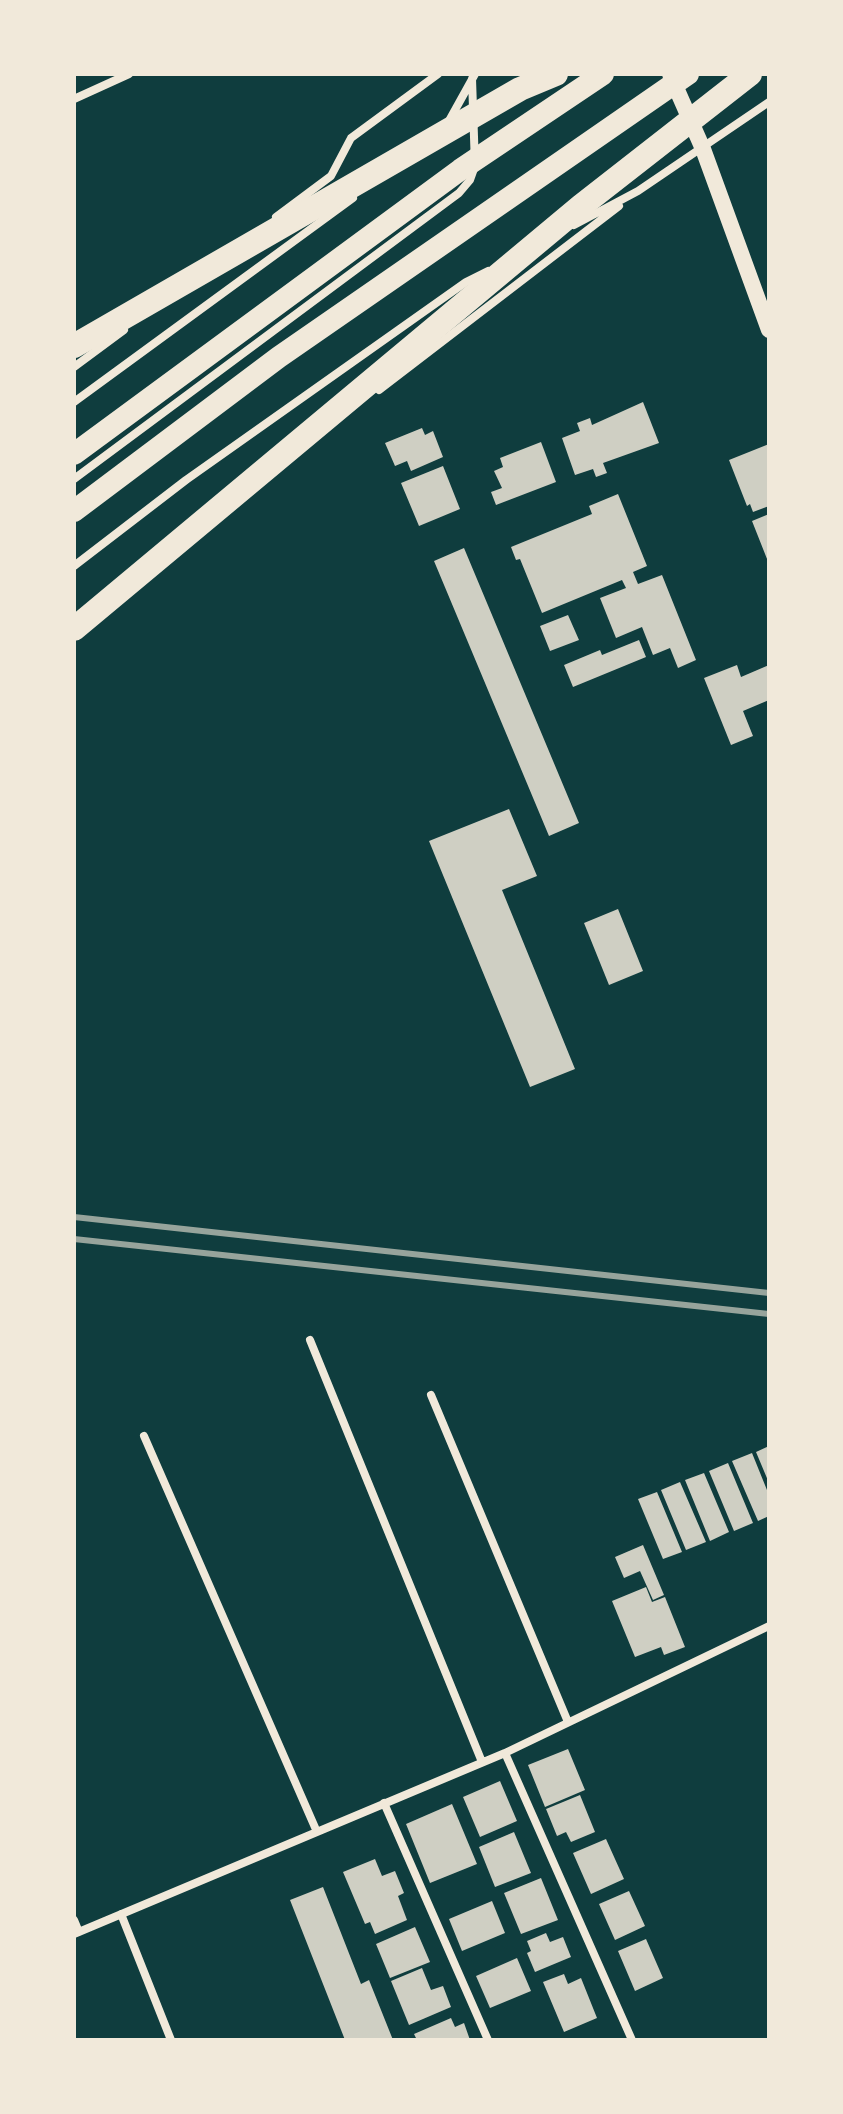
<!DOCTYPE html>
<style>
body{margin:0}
#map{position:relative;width:843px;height:2114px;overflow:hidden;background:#0f3d3e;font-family:Helvetica,sans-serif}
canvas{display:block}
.frame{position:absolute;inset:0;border:76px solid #f1e9da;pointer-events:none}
</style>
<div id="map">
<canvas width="843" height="2114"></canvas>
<div class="frame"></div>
</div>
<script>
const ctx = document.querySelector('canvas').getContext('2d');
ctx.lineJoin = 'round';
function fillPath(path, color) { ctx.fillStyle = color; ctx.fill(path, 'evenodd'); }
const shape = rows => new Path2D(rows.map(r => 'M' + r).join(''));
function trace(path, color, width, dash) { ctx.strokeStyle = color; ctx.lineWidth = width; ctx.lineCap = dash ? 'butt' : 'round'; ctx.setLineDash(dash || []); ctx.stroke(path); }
fillPath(shape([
 [643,402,659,443,603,463,607,473,596,477,593,469,575,475,562,438,580,431,577,423,590,418,592,425],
 [422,428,425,435,433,431,443,457,411,471,407,461,395,466,385,443],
 [541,442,556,482,496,505,491,492,502,488,494,471,503,467,500,458],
 [769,444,769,506,753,512,750,504,747,506,729,460],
 [443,466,460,509,419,526,401,483],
 [618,494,647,566,633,572,638,584,662,575,696,660,678,668,670,648,653,655,642,627,616,638,600,598,626,588,622,580,542,613,520,559,516,560,511,547,592,514,589,506],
 [769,514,769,564,752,521],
 [464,548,579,823,549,836,434,561],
 [568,615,579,640,550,651,540,626],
 [639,640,646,657,573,687,564,665,600,650,602,655],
 [737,665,741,677,769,665,769,700,743,711,753,736,731,745,704,678],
 [509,809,537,876,502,890,575,1069,530,1087,429,841],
 [618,909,643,971,609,985,584,923],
 [769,1446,769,1483,756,1452],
 [752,1453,769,1495,769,1516,758,1521,732,1461],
 [728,1463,753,1523,734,1531,709,1471],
 [704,1473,729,1532,710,1541,685,1480],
 [680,1482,706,1542,686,1550,661,1490],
 [657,1492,682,1552,663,1559,638,1499],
 [643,1545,664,1595,653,1600,640,1571,624,1578,615,1557],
 [646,1587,652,1602,665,1597,685,1647,664,1655,661,1647,635,1657,612,1601],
 [568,1749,585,1790,545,1807,528,1765],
 [500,1781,517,1821,480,1837,463,1797],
 [580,1795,595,1832,571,1842,566,1832,557,1836,546,1809],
 [452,1804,477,1864,430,1883,406,1824],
 [514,1832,531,1873,495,1887,479,1847],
 [606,1839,624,1879,591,1894,573,1853],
 [375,1859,382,1876,395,1871,404,1893,398,1896,407,1920,375,1934,370,1922,365,1924,343,1872],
 [541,1878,558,1920,521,1934,504,1893],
 [323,1887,361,1984,369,1980,393,2040,345,2040,290,1900],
 [629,1891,645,1926,615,1940,599,1904],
 [492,1901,505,1933,462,1951,449,1919],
 [415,1927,430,1962,390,1978,376,1944],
 [546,1933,550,1942,563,1937,571,1957,535,1972,527,1953,531,1951,527,1941],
 [646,1939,663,1978,635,1991,618,1951],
 [517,1958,531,1991,490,2008,476,1976],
 [422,1968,431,1990,443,1986,451,2007,409,2025,391,1981],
 [564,1974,568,1984,581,1978,597,2018,564,2032,543,1982],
 [451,2018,455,2027,464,2023,470,2040,417,2040,414,2034]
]), '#cfcfc3');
trace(shape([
 [74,99,129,74],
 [450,119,475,74],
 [276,217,331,176,351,138,438,74],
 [574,225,638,191,769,102],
 [74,367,124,330],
 [379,390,619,206],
 [74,402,353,198],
 [74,479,459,193,470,180,475,166,472,79],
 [74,566,186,480,466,282,488,271],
 [310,1340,482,1762],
 [431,1395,568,1722],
 [144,1436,317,1832],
 [505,1753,632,2040],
 [384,1803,488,2040],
 [121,1914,171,2040],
 [74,1920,79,1932],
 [74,1934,505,1753,769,1626]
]), '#f1e9da', 8);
trace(shape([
 [670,74,703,149,769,330]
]), '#f1e9da', 16);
trace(shape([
 [74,454,460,170,603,74],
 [74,511,279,357,688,74]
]), '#f1e9da', 22);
trace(shape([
 [74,346,520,89,556,74],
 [74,629,581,206,750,74]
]), '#f1e9da', 24);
trace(shape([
 [74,1217,769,1293],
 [74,1239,769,1314]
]), '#97a49c', 6);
</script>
